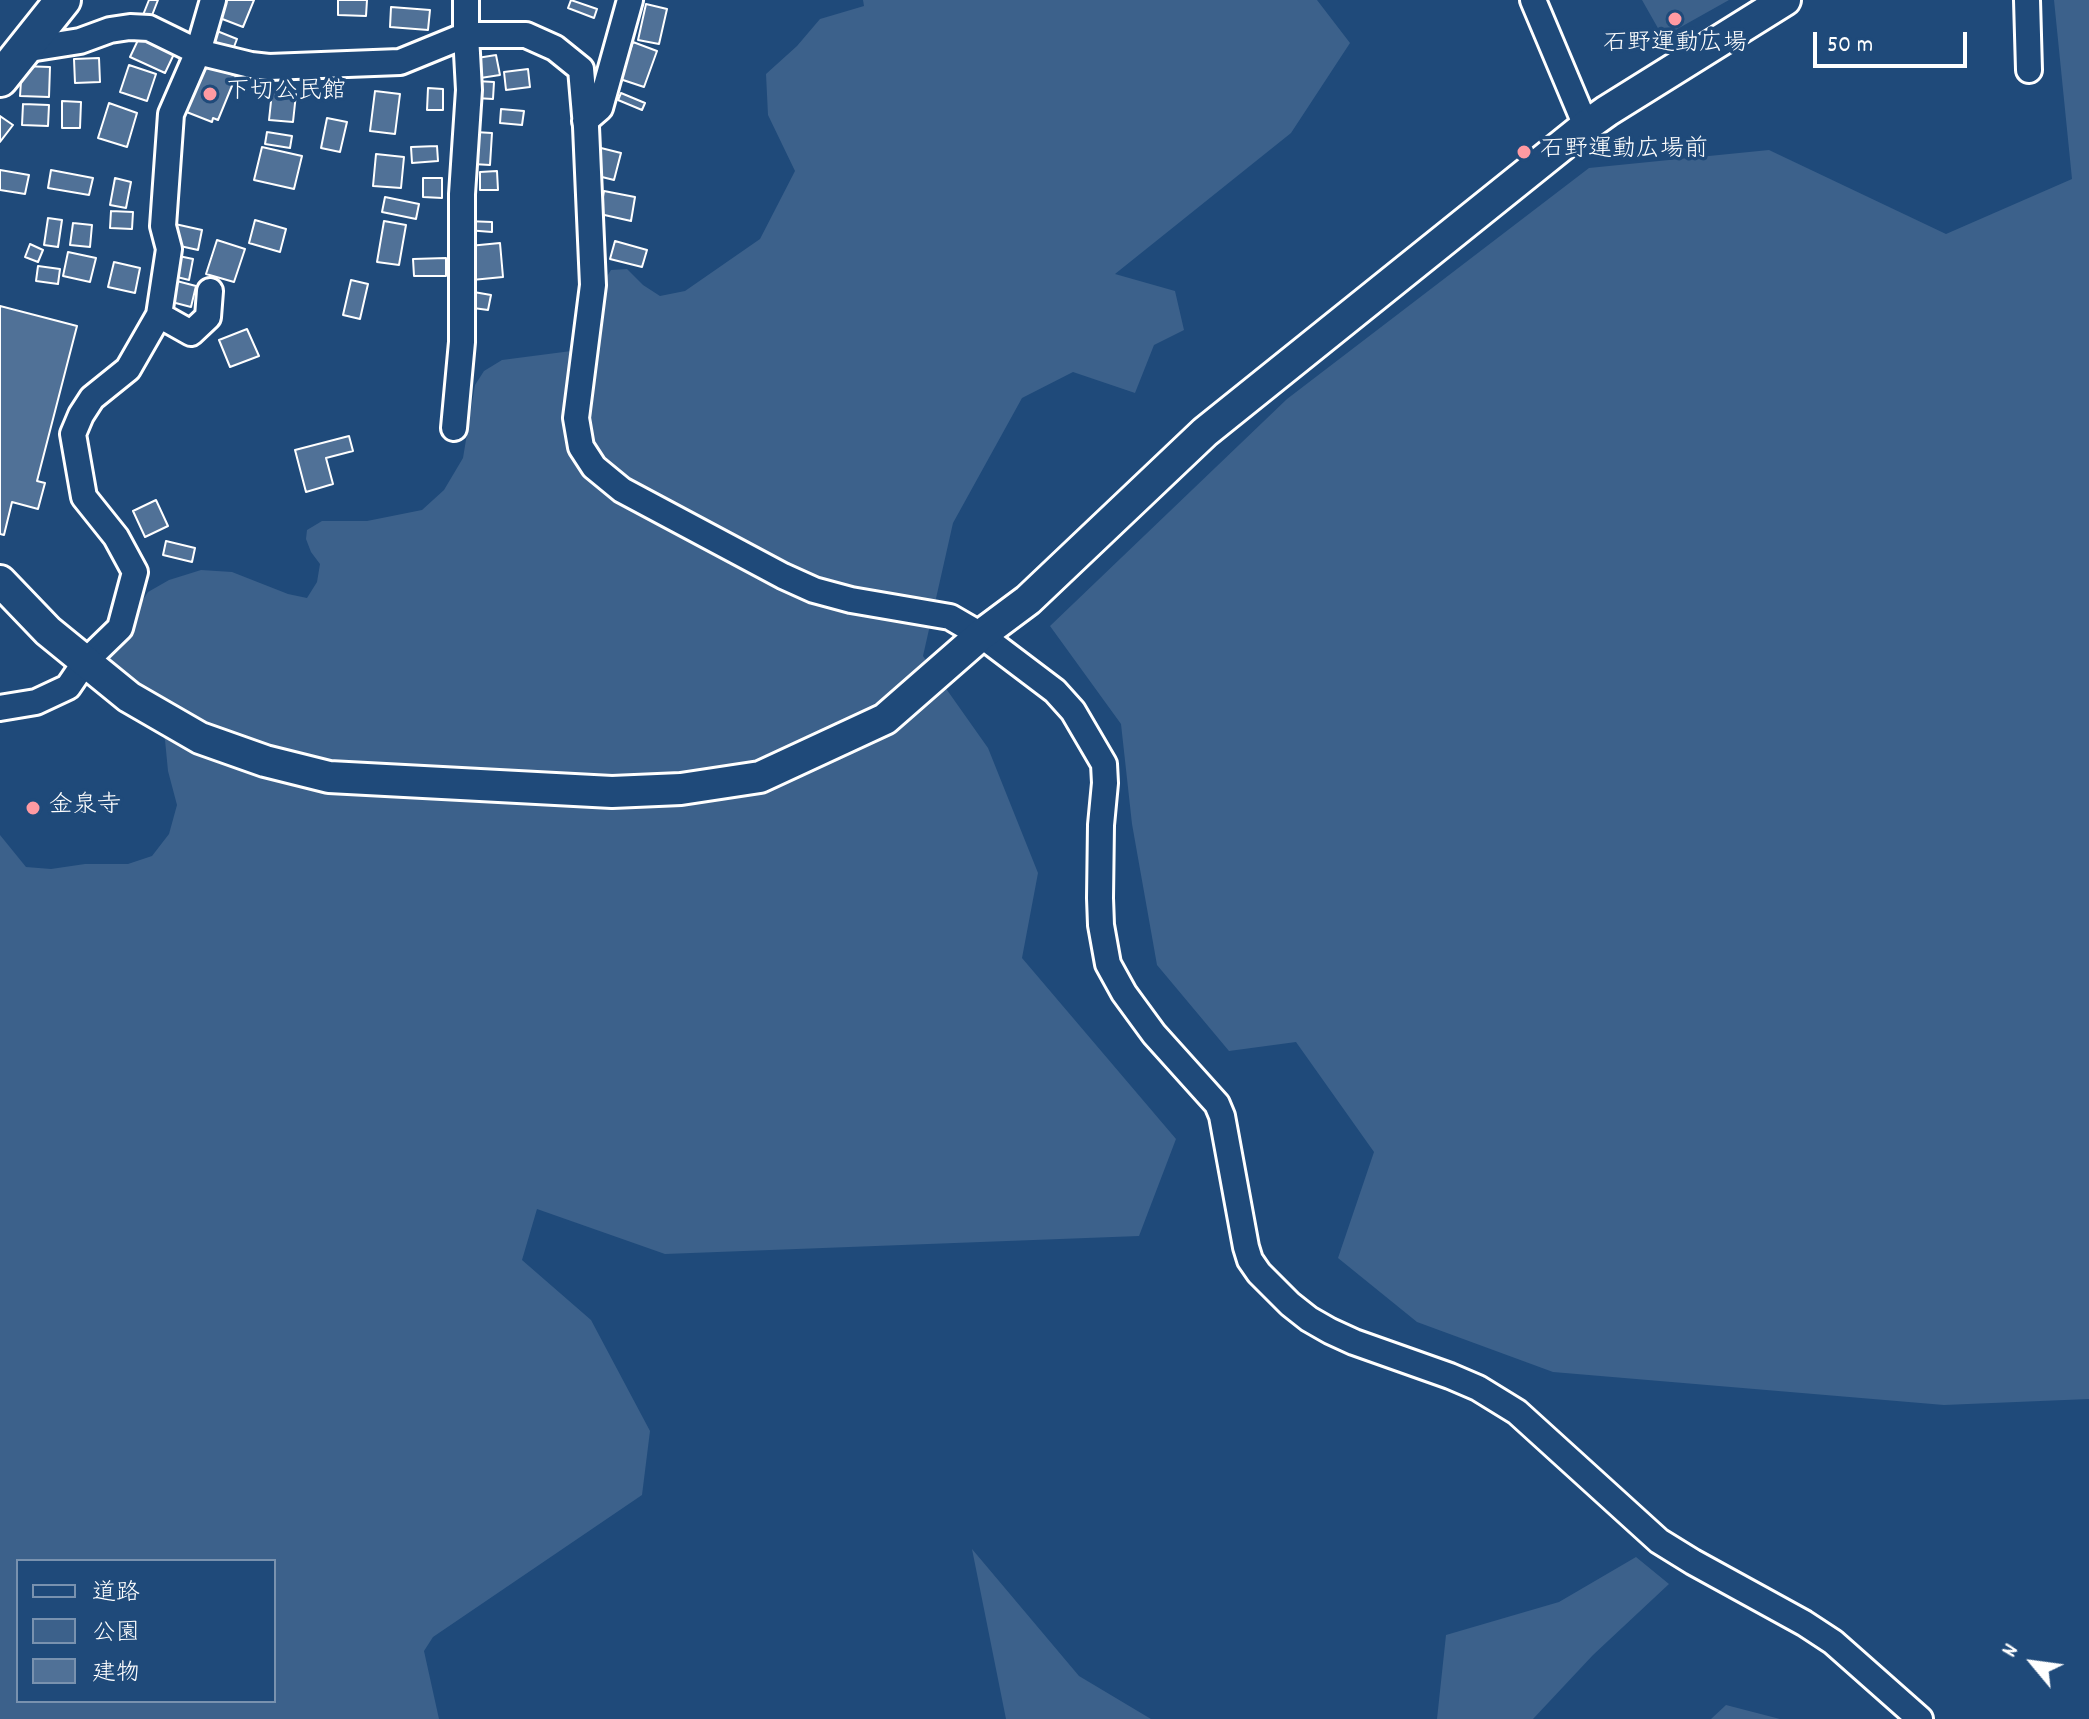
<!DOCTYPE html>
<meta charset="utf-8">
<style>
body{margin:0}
#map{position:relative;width:2089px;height:1719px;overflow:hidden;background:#1f4a7a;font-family:Dekko,"Klee One",sans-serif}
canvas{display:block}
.legend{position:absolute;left:16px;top:1559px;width:260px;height:144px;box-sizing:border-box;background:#1f4a7a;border:2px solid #7992af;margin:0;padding:10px 14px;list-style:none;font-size:24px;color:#fff}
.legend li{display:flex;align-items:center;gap:16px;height:40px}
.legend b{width:40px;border:2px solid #7992af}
.north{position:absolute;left:1993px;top:1623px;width:80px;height:80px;-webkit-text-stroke:6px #1f4a7a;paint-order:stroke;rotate:299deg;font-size:22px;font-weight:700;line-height:32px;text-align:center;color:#fff}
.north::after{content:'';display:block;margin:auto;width:28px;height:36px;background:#fff;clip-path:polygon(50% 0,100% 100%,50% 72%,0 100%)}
.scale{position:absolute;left:1813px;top:32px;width:154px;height:36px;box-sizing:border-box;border:4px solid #fff;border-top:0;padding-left:10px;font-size:24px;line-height:28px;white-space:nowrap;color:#fff;-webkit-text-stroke:6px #1f4a7a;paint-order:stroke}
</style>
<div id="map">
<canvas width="2089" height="1719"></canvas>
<ul class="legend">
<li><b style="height:10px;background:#1f4a7a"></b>道路</li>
<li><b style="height:22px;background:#3c618b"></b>公園</li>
<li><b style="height:22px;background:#507197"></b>建物</li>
</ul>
<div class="north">N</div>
<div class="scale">50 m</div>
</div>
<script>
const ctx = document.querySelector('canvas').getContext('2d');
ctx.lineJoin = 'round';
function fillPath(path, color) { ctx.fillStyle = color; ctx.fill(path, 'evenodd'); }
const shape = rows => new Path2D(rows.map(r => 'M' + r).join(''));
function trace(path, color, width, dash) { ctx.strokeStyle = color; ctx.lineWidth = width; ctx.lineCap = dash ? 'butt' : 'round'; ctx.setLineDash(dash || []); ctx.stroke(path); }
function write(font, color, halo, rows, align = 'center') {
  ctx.font = font + ' Dekko,"Klee One",sans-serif'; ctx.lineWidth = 7; ctx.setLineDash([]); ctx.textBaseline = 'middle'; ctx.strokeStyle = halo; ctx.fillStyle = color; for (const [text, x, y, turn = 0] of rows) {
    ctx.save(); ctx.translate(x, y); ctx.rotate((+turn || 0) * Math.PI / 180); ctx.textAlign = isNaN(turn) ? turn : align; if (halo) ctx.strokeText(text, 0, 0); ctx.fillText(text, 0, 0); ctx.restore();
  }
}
fillPath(shape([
 [863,0,1317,0,1350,43,1291,133,1115,274,1175,291,1184,330,1154,345,1135,393,1073,372,1022,398,953,523,923,656,988,748,1038,873,1022,958,1176,1139,1139,1236,665,1254,537,1209,522,1260,591,1320,650,1431,642,1495,433,1637,424,1651,439,1719,0,1719,0,835,26,867,51,869,85,864,128,864,152,856,169,834,177,805,168,771,165,740,146,699,103,660,148,592,169,580,201,570,232,572,288,594,307,598,317,582,320,564,311,552,306,539,307,530,322,521,367,521,422,510,444,490,463,458,475,385,484,371,502,360,579,350,599,289,611,270,627,269,643,285,660,296,685,291,760,239,795,171,768,115,766,74,797,46,820,19,864,6],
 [18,1561,274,1561,274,1701,18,1701],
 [1642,0,1729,0,1663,37],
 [2054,0,2089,0,2089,1399,1944,1405,1553,1372,1417,1322,1338,1258,1374,1152,1296,1042,1229,1051,1157,965,1132,824,1121,724,1050,626,1287,399,1589,168,1769,150,1946,234,2072,179],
 [972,1549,1079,1676,1151,1719,1006,1719],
 [1636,1557,1669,1584,1593,1655,1533,1719,1437,1719,1446,1635,1559,1602],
 [1726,1705,1780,1719,1711,1719]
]), '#3c618b');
const building = shape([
 [149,0,158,0,151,18,143,15,149,0],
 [217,0,254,0,243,27,212,15,217,0],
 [338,0,367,0,366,16,338,15,338,0],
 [571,0,597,9,594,18,568,8,571,0],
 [646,4,667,9,659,44,638,40,646,4],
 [391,7,430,10,428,30,390,27,391,7],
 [212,29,237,39,232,52,206,42,212,29],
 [139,38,174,54,165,73,130,57,139,38],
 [633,42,657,51,644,87,620,79,633,42],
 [496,55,500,75,474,79,471,59,496,55],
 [99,58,100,82,75,83,74,59,99,58],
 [204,63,236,76,218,120,213,118,212,122,184,111,204,63],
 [129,65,156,74,147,101,120,92,129,65],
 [22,66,50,67,49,97,20,96,22,66],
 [528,69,530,87,506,90,504,72,528,69],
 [333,79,344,82,342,94,330,92,333,79],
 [476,81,494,82,493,99,475,98,476,81],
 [428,88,443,89,443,110,427,110,428,88],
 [375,91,400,94,395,134,370,131,375,91],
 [272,92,296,94,293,122,269,120,272,92],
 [621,93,645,103,642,110,618,100,621,93],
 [62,101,81,102,80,128,62,128,62,101],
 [109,103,137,113,127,147,98,138,109,103],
 [23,104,49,105,48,126,22,125,23,104],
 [501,109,524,111,522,125,500,123,501,109],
 [0,116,13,125,0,142,0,116],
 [327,118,347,122,340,152,321,148,327,118],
 [267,132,292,136,290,148,265,144,267,132],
 [475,132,492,133,490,165,473,164,475,132],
 [437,146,438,161,412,163,411,147,437,146],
 [262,147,302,156,294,189,254,180,262,147],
 [597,147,621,153,614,180,590,174,597,147],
 [376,154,404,157,401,188,373,186,376,154],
 [0,170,29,175,25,194,0,190,0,170],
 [51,170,93,178,89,195,48,188,51,170],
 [497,171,498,190,480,190,480,172,497,171],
 [115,178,131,182,126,208,110,205,115,178],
 [423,178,442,178,442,198,423,197,423,178],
 [604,191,635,197,631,221,600,214,604,191],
 [385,197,419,204,416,219,382,212,385,197],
 [111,211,133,212,132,229,110,228,111,211],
 [48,218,62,220,58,247,44,245,48,218],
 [255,220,286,229,280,252,249,243,255,220],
 [384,221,406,225,399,265,377,262,384,221],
 [467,221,492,222,492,232,466,230,467,221],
 [73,223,92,225,90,247,70,245,73,223],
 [175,224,202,230,198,250,171,244,175,224],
 [217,240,245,249,234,282,206,274,217,240],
 [615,241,647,250,642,267,610,259,615,241],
 [500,243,503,277,472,280,469,246,500,243],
 [30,244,43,250,38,262,25,257,30,244],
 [68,252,96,258,90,282,63,276,68,252],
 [174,255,193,259,189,280,169,275,174,255],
 [446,258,446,276,414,276,413,259,446,258],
 [114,262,140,268,135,293,108,287,114,262],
 [38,266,60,269,58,284,36,281,38,266],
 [169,279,196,286,191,307,164,300,169,279],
 [351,280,368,284,360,319,343,315,351,280],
 [468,291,491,295,488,310,466,307,468,291],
 [0,306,77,326,37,481,45,483,38,509,12,502,4,535,0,534,0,306],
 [247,329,259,356,230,367,219,340,247,329],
 [349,436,353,451,326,458,333,484,306,492,295,450,349,436],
 [156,500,168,526,145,537,133,511,156,500],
 [166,541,195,548,192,562,163,555,166,541]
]);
fillPath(building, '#507197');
trace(building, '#fff', 2);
const minor = shape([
 [1533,0,1586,126],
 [2027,0,2029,70],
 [23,50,80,41,110,30,130,27,149,28,198,52,251,65,269,67,400,62,466,35,526,35,555,48,581,69,586,127,593,285,576,418,581,447,594,467,622,490,783,576,814,590,851,600,950,617,981,635,1055,691,1073,711,1104,764,1105,783,1101,825,1100,898,1101,925,1108,964,1124,993,1154,1034,1217,1104,1222,1116,1246,1247,1250,1260,1259,1273,1290,1304,1309,1319,1330,1331,1354,1342,1450,1376,1478,1388,1517,1412,1659,1541,1693,1562,1804,1623,1833,1642,1920,1719],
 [585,121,600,108,630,0],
 [159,315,191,333,208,317,210,291],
 [454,428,462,342,462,194,469,90,466,35,466,0],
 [0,708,36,702,68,687,85,662,120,628,135,572,116,537,84,497,73,434,81,415,92,398,128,369,159,315,169,249,163,226,171,114,198,52,213,0]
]);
const tertiary = shape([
 [0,581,48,631,129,697,200,738,265,761,329,777,612,792,681,789,760,777,885,719,981,635,1028,600,1205,432,1586,126,1607,111,1785,0]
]);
const secondary = shape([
 [0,79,63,0]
]);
trace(minor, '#fff', 30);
trace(tertiary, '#fff', 36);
trace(secondary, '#fff', 40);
trace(minor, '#1f4a7a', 24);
trace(tertiary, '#1f4a7a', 30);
trace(secondary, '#1f4a7a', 34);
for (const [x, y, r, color] of [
 [1675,19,8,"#ff9aa2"],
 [210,94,8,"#ff9aa2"],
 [1524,152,8,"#ff9aa2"],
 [33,808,8,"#ff9aa2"]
]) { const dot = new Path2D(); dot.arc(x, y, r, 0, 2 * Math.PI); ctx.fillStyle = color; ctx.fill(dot); trace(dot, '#1f4a7a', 3); }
write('24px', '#fff', '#1f4a7a', [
 ["石野運動広場",1675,46,"center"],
 ["下切公民館",226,94],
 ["石野運動広場前",1540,152],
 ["金泉寺",49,808]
], 'left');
</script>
